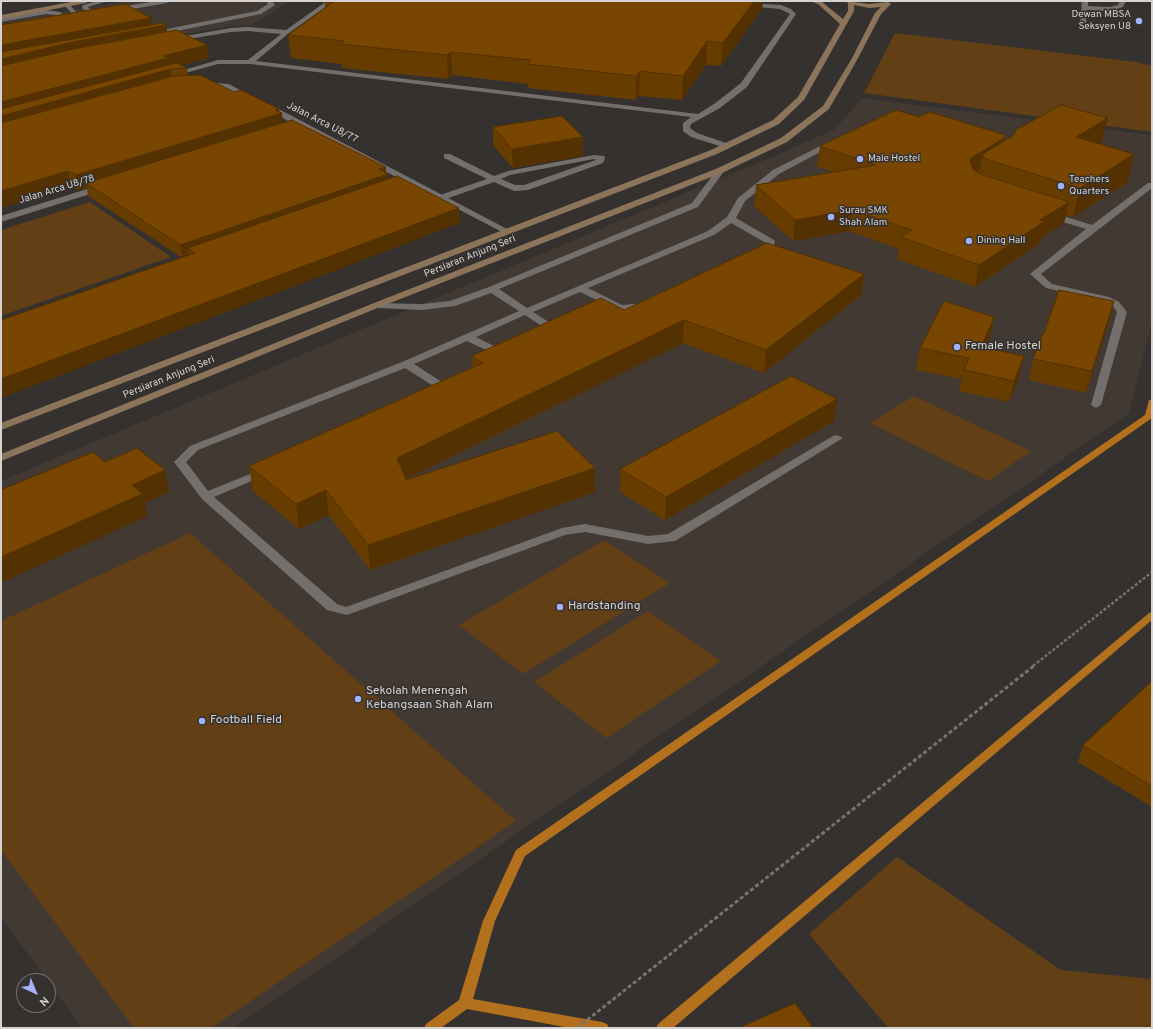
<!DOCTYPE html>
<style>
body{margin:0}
#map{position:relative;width:1153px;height:1029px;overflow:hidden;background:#34312f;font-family:Overpass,sans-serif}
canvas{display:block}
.frame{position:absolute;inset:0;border:2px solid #d5d3d1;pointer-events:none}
.north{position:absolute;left:16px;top:973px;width:40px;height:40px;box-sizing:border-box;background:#34312f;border:1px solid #747270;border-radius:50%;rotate:136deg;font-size:11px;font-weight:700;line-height:16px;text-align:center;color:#d5d3d1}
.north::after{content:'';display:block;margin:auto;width:14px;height:18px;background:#a4b2fc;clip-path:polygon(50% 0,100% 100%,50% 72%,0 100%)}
</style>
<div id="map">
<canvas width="1153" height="1029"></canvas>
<div class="frame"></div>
<div class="north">N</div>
</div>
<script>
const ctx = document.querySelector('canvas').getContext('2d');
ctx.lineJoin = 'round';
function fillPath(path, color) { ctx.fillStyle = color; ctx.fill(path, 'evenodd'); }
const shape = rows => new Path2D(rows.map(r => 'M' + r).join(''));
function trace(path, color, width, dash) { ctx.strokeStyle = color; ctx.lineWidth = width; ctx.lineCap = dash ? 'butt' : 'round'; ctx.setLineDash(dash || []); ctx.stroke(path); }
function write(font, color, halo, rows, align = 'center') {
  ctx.font = font + ' Overpass,sans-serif'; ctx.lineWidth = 3; ctx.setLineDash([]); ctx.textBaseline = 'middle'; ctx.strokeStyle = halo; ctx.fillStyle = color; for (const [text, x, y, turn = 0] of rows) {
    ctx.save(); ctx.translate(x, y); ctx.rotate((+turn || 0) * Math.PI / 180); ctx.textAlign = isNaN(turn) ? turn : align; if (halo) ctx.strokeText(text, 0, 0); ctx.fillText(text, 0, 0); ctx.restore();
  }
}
fillPath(shape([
 [127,1,290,1,252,25,230,26,1,68,1,22],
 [862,98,1152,135,1152,322,1129,414,234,1028,82,1028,1,917,1,481,786,151,835,129]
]), '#413932');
fillPath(shape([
 [895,33,1136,62,1152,66,1152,132,864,93],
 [90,202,171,257,1,316,1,230],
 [914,396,1031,451,988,481,870,423],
 [190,533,516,821,211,1028,134,1028,1,850,1,621],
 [604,540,670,583,523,674,459,625],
 [648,611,721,661,606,738,534,682],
 [897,857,1061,970,1152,979,1152,1028,888,1028,809,934]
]), '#633f16');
fillPath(shape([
 [1149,400,1152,400,1152,418,525,856,495,921,473,999,602,1022,607,1024,609,1028,570,1028,467,1009,441,1028,424,1028,426,1024,459,1000,483,921,516,850,1145,415,1149,400],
 [1152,612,1152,620,673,1028,656,1028,658,1024,1149,613,1152,612]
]), '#b3701d');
trace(shape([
 [1033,666,1152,572]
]), '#757371', 2.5, [3, 2]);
trace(shape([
 [577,1028,1035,665]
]), '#757371', 3, [4, 2.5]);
fillPath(shape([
 [97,1,108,1,88,7,94,13,94,15,90,15,82,8,83,5,97,1],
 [156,1,170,1,167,3,115,12,112,10,115,8,156,1],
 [266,1,272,1,275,5,261,14,152,36,149,34,152,32,257,11,268,4,266,1],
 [327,1,334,1,289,33,256,61,698,114,714,104,741,83,790,14,780,9,746,6,744,5,744,3,781,5,791,9,796,14,747,87,720,108,691,124,690,128,697,133,729,144,730,146,726,148,691,137,683,131,683,123,691,117,250,64,218,64,171,77,167,75,218,60,248,60,281,34,248,31,231,32,176,41,173,39,174,38,231,28,248,27,286,30,327,1],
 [1082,1,1088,1,1088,6,1110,7,1118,5,1120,1,1126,1,1123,7,1110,11,1087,10,1086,24,1083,26,1080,24,1082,1],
 [65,4,69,4,80,16,80,18,76,18,65,6,65,4],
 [46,10,60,12,70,19,67,21,56,15,46,14,1,22,1,18,46,10],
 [830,141,836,141,837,143,779,174,745,201,736,218,774,240,775,242,770,255,762,258,759,257,757,255,763,251,766,243,731,223,714,235,588,288,622,305,644,303,647,304,649,306,647,308,620,311,580,292,533,312,555,326,556,328,553,338,545,338,544,336,546,329,525,315,476,337,500,349,509,350,510,352,509,354,494,354,467,341,414,364,445,384,446,386,440,398,432,398,431,396,435,387,405,368,198,450,186,462,208,491,260,470,268,470,270,472,268,474,214,497,337,604,346,607,562,528,585,524,648,536,668,534,833,436,837,435,843,438,675,541,648,544,585,532,565,535,347,615,327,610,202,499,174,462,190,446,402,362,519,311,491,293,455,306,422,310,377,308,374,307,372,305,374,303,422,304,450,301,489,287,692,203,718,168,724,168,725,170,698,207,499,289,527,308,708,231,727,217,738,198,773,170,830,141],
 [444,154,450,154,494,176,508,171,594,155,604,156,605,158,603,163,528,190,514,191,494,182,443,200,440,199,439,197,440,195,487,179,444,158,444,154],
 [594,159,596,160,524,185,515,185,501,179,510,175,594,159],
 [1148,183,1152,183,1152,188,1041,274,1052,284,1109,297,1119,302,1127,312,1101,405,1096,408,1091,405,1117,312,1113,306,1103,301,1046,288,1030,274,1086,229,1047,217,1046,215,1047,213,1053,213,1092,225,1148,183]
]), '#736f6c');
fillPath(shape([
 [203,82,229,84,254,98,250,100,247,100,224,88,203,86,203,82],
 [265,105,271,105,511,231,507,234,504,233,265,109,265,105],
 [103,184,107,187,106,189,1,222,1,216,103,184]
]), '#736f6c');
fillPath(shape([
 [76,1,89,1,86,3,1,19,1,15,76,1],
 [810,1,822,2,843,19,848,11,848,3,845,1,869,4,888,2,891,4,881,14,857,60,829,109,787,142,724,172,380,307,1,461,1,454,374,303,718,168,781,138,823,106,851,60,875,13,881,7,869,8,854,5,854,11,804,100,779,124,717,154,1,430,1,423,711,150,773,120,798,97,840,24,818,4,810,1]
]), '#8b745a');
fillPath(shape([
 [325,1,768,1,767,2,763,2,762,9,721,66,706,65,682,100,639,96,636,100,528,88,528,84,452,75,448,79,342,68,342,64,291,58,288,35,325,8],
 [166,25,167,31,207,45,209,58,181,65,187,68,188,75,279,109,283,123,388,174,388,179,460,223,181,257,88,196,87,188,79,190,71,186,1,208],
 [493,127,583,137,583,156,513,168,493,145],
 [1003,142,1101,145,1134,154,1127,183,1073,217,1066,215,1064,223,1041,238,1040,243,975,287,897,259,899,249,849,231,793,241,754,206,756,185,834,172,817,166,820,146],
 [864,274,861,295,764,373,683,343,406,479,406,480,595,492,370,570,329,515,299,529,253,491,249,466,472,368,472,356,624,310],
 [1114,301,1109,321,1086,393,1029,380,1033,359],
 [994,317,990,338,986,348,1024,356,1019,377,1009,402,959,391,962,379,916,370,920,348],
 [834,421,665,520,620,492,620,469],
 [1152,681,1152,807,1078,762,1083,745]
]), '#673c00');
fillPath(shape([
 [754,1,763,1,762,9,721,66,723,43],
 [151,18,153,27,166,25,168,37,1,73,1,45],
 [707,41,706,65,682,100,683,76],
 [207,45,209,58,169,68,170,69,173,83,1,131,1,102,163,56],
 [451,52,452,75,448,79,447,55],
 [640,71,639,96,636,100,636,76],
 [279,109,279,114,282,113,283,127,86,183,87,188,79,190,76,175],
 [1108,118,1101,145,1076,137],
 [1005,135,1001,155,983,154,980,170,968,178,970,161,971,158],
 [583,137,583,156,513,168,512,149],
 [1134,154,1127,183,1073,217,1080,188],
 [386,167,386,174,388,174,389,186,195,253,188,248,189,256,182,258,180,245],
 [68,171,71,186,1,208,1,191],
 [1069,202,1064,223,1041,238,1040,243,975,287,979,265,1040,220],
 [459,208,460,223,1,398,1,379],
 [852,210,849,231,793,241,795,220],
 [864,274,861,295,764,373,766,350],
 [1114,301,1109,321,1086,393,1092,371],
 [994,317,990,338,977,368,981,347],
 [684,320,683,343,399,482,397,458],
 [1024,356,1019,377,1009,402,1014,381],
 [837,399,834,421,665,520,666,497],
 [595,468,595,492,370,570,368,545],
 [165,470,169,492,145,503,147,516,1,583,1,557,132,485],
 [326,490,329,515,299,529,296,504]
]), '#543100');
const building = shape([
 [325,1,754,1,723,43,707,41,683,76,640,71,636,76,528,64,531,60,451,52,447,55,340,44,344,41,288,35,333,2,325,1],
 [125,4,151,18,1,45,1,25,125,4],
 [162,23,166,25,73,42,1,59,1,52,162,23],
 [176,30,207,45,163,56,168,58,1,102,1,66,74,49,176,30],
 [176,63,187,68,170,69,1,116,1,109,176,63],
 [200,75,234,92,241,90,279,109,275,110,282,113,76,175,68,171,1,191,1,123,174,76,200,75],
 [1061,105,1108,118,1076,137,1134,154,1080,188,992,161,984,158,983,154,1014,135,1016,130,1061,105],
 [896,110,919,117,930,112,1005,135,1004,138,971,158,970,161,973,170,983,175,1069,202,1040,220,1045,221,979,265,901,237,912,230,852,210,795,220,756,185,876,165,820,146,896,110],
 [562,116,583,137,512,149,493,127,562,116],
 [292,120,386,167,379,169,388,174,180,245,86,183,292,120],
 [397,176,459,208,1,379,1,320,195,253,188,248,397,176],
 [767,243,864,274,766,350,684,320,397,458,406,480,557,431,595,468,368,545,326,490,296,504,249,466,483,363,472,356,601,298,624,310,767,243],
 [1059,290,1114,301,1092,371,1033,359,1043,333,1044,333,1059,290],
 [944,301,994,317,981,347,1024,356,1014,381,964,370,969,358,920,348,944,301],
 [791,376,837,399,666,497,620,469,791,376],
 [137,448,165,470,132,485,142,494,1,557,1,490,93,452,105,462,137,448],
 [1152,681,1152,786,1083,745,1152,681],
 [795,1003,813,1028,739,1028,795,1003]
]);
fillPath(building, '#784600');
trace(building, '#543100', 1);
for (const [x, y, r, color] of [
 [1139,21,4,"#a4b2fc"],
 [860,159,4,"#a4b2fc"],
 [1061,186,4,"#a4b2fc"],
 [831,217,4,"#a4b2fc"],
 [969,241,4,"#a4b2fc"],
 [957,347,4,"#a4b2fc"],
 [560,607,4,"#a4b2fc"],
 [358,699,4,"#a4b2fc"],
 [202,721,4,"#a4b2fc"]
]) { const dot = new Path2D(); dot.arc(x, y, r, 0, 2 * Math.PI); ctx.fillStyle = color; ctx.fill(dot); trace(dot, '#34312f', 1.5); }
write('10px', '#d5d3d1', '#34312f', [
 ["Dewan MBSA",1131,15,"right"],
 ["Seksyen U8",1131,27,"right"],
 ["Male Hostel",868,159],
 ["Teachers",1069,180],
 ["Quarters",1069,192],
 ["Surau SMK",839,211],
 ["Shah Alam",839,223],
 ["Dining Hall",977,241]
], 'left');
write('10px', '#d5d3d1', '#34312f', [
 ["Jalan Arca U8/77",322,123,27],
 ["Jalan Arca U8/78",57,190,-17],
 ["Persiaran Anjung Seri",470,257,-22],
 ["Persiaran Anjung Seri",169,378,-22]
]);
write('12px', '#d5d3d1', '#34312f', [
 ["Female Hostel",965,347],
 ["Hardstanding",568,607],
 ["Sekolah Menengah",366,692],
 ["Kebangsaan Shah Alam",366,706],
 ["Football Field",210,721]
], 'left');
</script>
